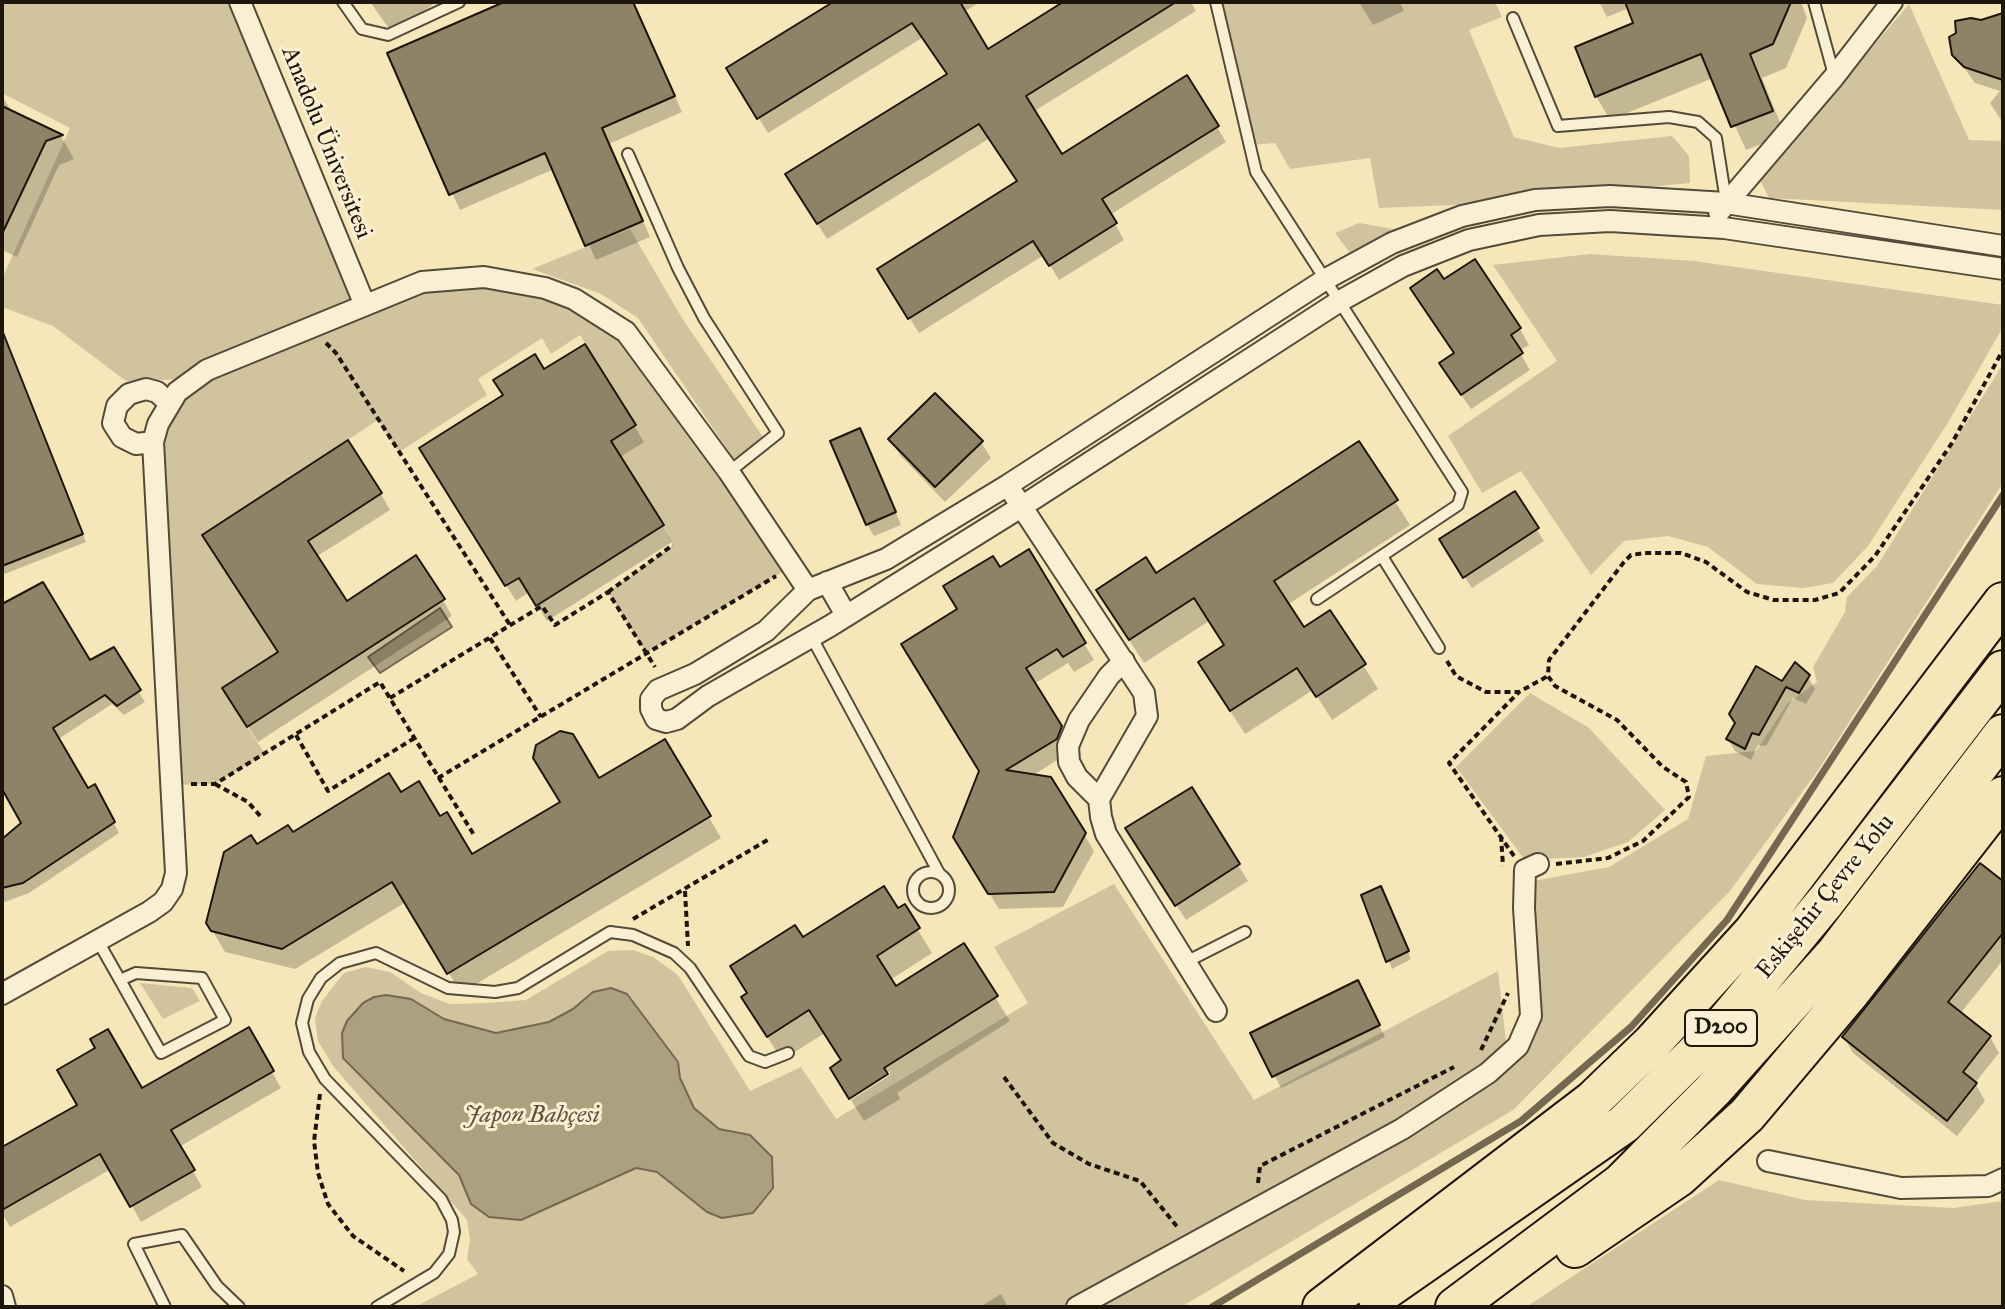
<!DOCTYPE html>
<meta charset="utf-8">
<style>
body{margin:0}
#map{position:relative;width:2005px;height:1309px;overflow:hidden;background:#f6e7ba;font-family:"IM FELL Great Primer",serif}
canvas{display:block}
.frame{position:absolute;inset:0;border:4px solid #1e150d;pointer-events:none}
</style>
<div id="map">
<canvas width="2005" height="1309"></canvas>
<div class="frame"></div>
</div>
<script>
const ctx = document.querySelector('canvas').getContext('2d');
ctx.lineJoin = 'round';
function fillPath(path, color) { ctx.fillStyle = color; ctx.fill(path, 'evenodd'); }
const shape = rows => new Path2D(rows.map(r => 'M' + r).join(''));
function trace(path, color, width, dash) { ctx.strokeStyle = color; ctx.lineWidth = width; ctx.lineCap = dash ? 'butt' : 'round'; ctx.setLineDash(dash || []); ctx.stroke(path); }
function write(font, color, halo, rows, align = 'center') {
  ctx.font = font + ' "IM FELL Great Primer",serif'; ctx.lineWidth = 6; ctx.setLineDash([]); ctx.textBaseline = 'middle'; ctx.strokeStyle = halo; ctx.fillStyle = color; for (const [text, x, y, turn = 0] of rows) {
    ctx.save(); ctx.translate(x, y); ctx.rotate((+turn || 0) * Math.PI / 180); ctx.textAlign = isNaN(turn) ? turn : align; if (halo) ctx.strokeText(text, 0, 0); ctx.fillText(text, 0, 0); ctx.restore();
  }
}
fillPath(shape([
 [2,2,240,2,364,303,484,277,601,314,793,566,646,653,608,592,673,545,611,441,636,425,580,335,551,354,542,338,478,379,487,395,399,452,378,420,203,535,278,652,222,688,265,754,215,784,172,785,153,442,189,379,126,381,53,326,2,307,2,279,70,128,2,93],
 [1216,2,1495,2,1502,17,1469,30,1514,137,1559,148,1672,136,1689,156,1690,183,1478,204,1379,208,1370,158,1290,169,1275,143,1249,145],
 [1909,4,1969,140,2003,141,2003,210,1769,198,1760,180],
 [1359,223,1393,229,1396,231,1353,257,1335,233],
 [630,229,682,318,763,437,734,459,638,318,601,294,532,269],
 [1590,254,1694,261,2003,305,2003,327,1949,421,1868,546,1833,583,1803,588,1757,584,1708,547,1668,536,1624,541,1591,575,1521,471,1482,493,1448,436,1557,361,1493,265],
 [2003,364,2003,483,1819,769,1730,891,1513,1110,1181,1307,415,1307,478,1274,467,1259,470,1239,467,1220,333,1066,318,1041,315,1018,322,1001,344,973,366,967,390,972,421,993,450,1004,486,1003,526,1000,608,951,633,950,653,957,678,975,750,1091,801,1067,836,1119,1028,1003,994,947,1114,884,1254,1100,1498,971,1509,1068,1526,1048,1540,1020,1533,881,1609,867,1688,819,1706,756,1756,751,1787,704,1817,682,1813,667,1845,612,1847,597,1877,566],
 [1530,693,1589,728,1665,810,1628,842,1584,857,1525,860,1456,767],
 [140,983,192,988,200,1001,163,1019],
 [1719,1180,1805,1200,1953,1208,2003,1201,2003,1307,1526,1307]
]), '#d1c39d');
const water = shape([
 [440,608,452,627,380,673,368,657,440,608],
 [611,988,627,994,678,1062,680,1078,694,1108,719,1129,750,1135,772,1157,773,1188,753,1213,722,1218,707,1212,657,1172,636,1168,521,1220,489,1217,471,1204,459,1175,343,1058,342,1033,347,1021,363,1003,374,997,386,995,411,999,444,1019,496,1033,549,1022,573,1009,593,992,611,988]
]);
fillPath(water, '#ada07f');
trace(water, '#746851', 2);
fillPath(shape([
 [370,2,436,2,393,34],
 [509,2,634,2,682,112,609,144,650,237,596,260,554,169,460,210,389,54],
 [837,2,980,2,964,12,988,51,1067,2,1191,2,1196,11,1033,112,1061,156,1217,127,1226,142,1110,215,1124,240,1059,280,1044,255,919,333,889,285,1019,182,990,138,827,239,797,190,948,75,922,38,768,133,737,84],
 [1359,2,1400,2,1404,11,1373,25],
 [1599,2,1801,2,1807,18,1786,68,1762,78,1785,135,1746,150,1713,78,1610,120,1596,96,1636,24,1629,8,1607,17],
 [2003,15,2003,123,1990,103,2000,91,1975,83,1954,54,1981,22],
 [2,97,15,115,61,136,74,159,59,165,17,257,2,250],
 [1444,282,1520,329,1529,345,1519,351,1530,370,1471,409,1451,380,1456,355],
 [585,346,644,442,619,458,672,542,547,621,529,592,516,601,430,464,544,372],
 [11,356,86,542,2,575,2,359],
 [890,439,981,442,991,458,945,502,900,455],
 [866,442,901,525,874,536,867,524],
 [1359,444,1410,525,1287,605,1303,629,1330,612,1378,689,1332,720,1313,690,1245,734,1214,686,1226,646,1209,621,1144,663,1112,614,1156,576],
 [1514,493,1544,541,1472,588,1448,552],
 [381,494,390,510,316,557,346,604,443,600,452,616,258,742,234,705,280,653,214,552],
 [1028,552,1094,660,1074,672,1068,663,1034,684,1070,744,1065,755,1032,776,1084,834,1094,851,1063,907,999,909,965,854,981,771,960,610,999,570],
 [2,606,90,662,113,650,145,702,124,715,112,704,57,740,87,791,100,797,119,833,29,893,2,903,2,841,24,824,2,784],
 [1808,677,1815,689,1806,704,1793,698,1766,746,1758,745,1751,760,1735,751,1728,739,1783,684],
 [664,741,721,838,461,993,406,902,295,969,225,952,208,923,256,847,400,795,439,819,472,856],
 [1191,790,1248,881,1186,920,1137,845],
 [2003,884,2003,960,1960,1014,1990,1037,1999,1053,1975,1083,1985,1101,1957,1136,1853,1053,1844,1037],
 [1364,896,1384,896,1411,959,1392,969],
 [904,907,932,953,890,980,895,989,963,946,1010,1021,897,1093,900,1099,864,1121,851,1100,890,1075,890,1071,849,1096,843,1062,825,1033,782,1060,757,1021,802,940],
 [1364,995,1385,1037,1281,1088,1253,1033],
 [248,1030,281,1088,179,1147,202,1187,141,1222,111,1169,10,1227,2,1213,2,1140,6,1147,141,1091],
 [1001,1294,1008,1307,980,1307]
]), '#0003');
trace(shape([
 [1212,1307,1521,1121,1631,1027,1727,920,2003,495]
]), '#746851', 7);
const building = shape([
 [504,2,633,2,675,96,602,128,643,221,585,246,545,153,449,195,387,53,504,2],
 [833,2,960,2,988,49,1063,2,1176,2,1026,96,1062,154,1187,75,1219,126,1102,199,1117,223,1049,266,1033,241,908,319,877,269,1017,181,979,124,817,224,785,174,947,74,912,23,757,119,726,68,833,2],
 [1625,2,1791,2,1773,44,1750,54,1773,111,1731,127,1701,54,1595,97,1575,47,1633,23,1625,2],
 [2003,13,2003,80,1964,67,1952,55,1949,37,1956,33,1955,21,1971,18,1981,20,2003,13],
 [2,106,63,135,46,141,2,234,2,106],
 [1475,259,1521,328,1511,335,1523,353,1461,395,1439,363,1454,353,1410,288,1437,269,1444,279,1475,259],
 [2,330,83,534,2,566,2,330],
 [585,344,636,425,611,441,664,525,536,606,519,578,505,586,419,448,503,395,493,380,535,354,544,369,585,344],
 [935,393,983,441,935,487,888,439,935,393],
 [860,428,896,512,866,525,830,441,860,428],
 [348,440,382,493,308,541,347,601,416,555,445,599,247,727,222,688,278,652,202,535,348,440],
 [1359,441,1398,500,1274,581,1304,627,1330,610,1366,664,1316,697,1297,668,1230,711,1198,662,1224,645,1194,598,1129,640,1096,590,1146,557,1156,573,1359,441],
 [1515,491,1539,528,1463,578,1439,539,1515,491],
 [1029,549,1086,643,1063,657,1057,649,1026,668,1062,726,1057,739,1006,770,1051,777,1086,833,1054,892,988,894,953,837,979,771,901,644,957,609,943,586,993,556,1000,567,1029,549],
 [43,582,90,660,114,647,141,690,117,706,105,695,53,728,88,788,95,784,115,822,23,883,2,888,2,839,21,823,2,789,2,604,43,582],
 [1795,662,1810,675,1799,693,1786,687,1759,735,1752,733,1745,749,1726,739,1735,723,1729,714,1756,666,1782,681,1795,662],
 [560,731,573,734,599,778,665,739,711,816,447,974,392,882,282,949,211,931,206,923,224,852,251,835,257,844,288,825,293,832,389,773,401,792,419,781,440,816,447,812,472,854,560,802,533,758,536,745,560,731],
 [1192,787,1240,864,1175,906,1125,828,1192,787],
 [1980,863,2003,881,2003,933,1948,1002,1991,1036,1963,1072,1977,1083,1947,1121,1842,1037,1980,863],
 [884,886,898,908,905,904,920,928,877,956,896,986,964,943,998,996,884,1068,888,1074,849,1099,830,1068,841,1060,809,1010,767,1037,741,997,747,993,730,966,795,925,803,937,884,886],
 [1381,886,1409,951,1386,962,1361,895,1381,886],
 [1358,980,1380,1025,1272,1077,1250,1033,1358,980],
 [249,1027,274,1071,171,1130,195,1170,130,1207,100,1154,2,1210,2,1147,77,1105,57,1070,95,1048,90,1039,108,1029,142,1088,249,1027]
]);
fillPath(building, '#8e8267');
trace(building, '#1e150d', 2);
const lane = shape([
 [343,2,362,29,388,35,459,2],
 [1216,2,1256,172,1462,492,1458,505,1317,599],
 [1814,2,1834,75],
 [1513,18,1558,126,1669,117,1698,122,1716,138,1726,201],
 [628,154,678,268,704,318,778,433,729,472],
 [1383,558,1439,648],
 [811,636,939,873],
 '913 890a18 18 0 1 1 36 0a18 18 0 1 1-36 0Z',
 [99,943,120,980],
 [1186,962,1245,932],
 [136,973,202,978,225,1020,161,1053,120,980,136,973],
 [165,1307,134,1244,182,1235,217,1286,239,1307],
 [377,1307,434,1273,449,1254,454,1232,452,1220,441,1199,325,1079,309,1052,302,1023,308,999,321,978,340,963,376,953,448,988,495,992,518,988,610,932,633,935,674,953,690,968,749,1056,765,1062,788,1053]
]);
const street = shape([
 [240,2,364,303],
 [1719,212,1834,77,1892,2],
 [2003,246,1726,203,1610,196,1535,200,1462,216,1392,243,1326,279,1008,485,886,559,808,590,766,631,695,674,658,690,651,699,651,709,656,719,666,722,677,719,708,696,830,626,1021,507,1340,301,1403,266,1469,240,1539,225,1610,221,1724,228,2003,269],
 [153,442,136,444,122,437,113,423,117,406,129,394,146,389,157,392,169,403],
 [1014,495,1144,693,1147,716,1099,799,1101,817,1106,834,1216,1011],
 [827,582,846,615],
 [1099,799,1077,777,1069,762,1068,746,1079,720,1109,676,1124,661],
 [2,994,149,912,163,902,172,889,176,873,153,442,158,424,177,392,207,370,422,282,484,277,545,288,574,299,626,332,729,472,808,590],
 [1768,1161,1901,1188,1988,1186,2003,1179],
 [2,1296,5,1307],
 [1077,1307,1402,1129,1488,1073,1518,1046,1531,1016,1524,908,1525,870,1538,864]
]);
const highway = shape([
 [1575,1248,1679,1177,1747,1115,1849,994,2003,796],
 [1377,1296,1624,1124,1719,1030,1826,901,2003,670],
 [1322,1307,1593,1100,1652,1043,1753,932,2003,602],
 [1455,1307,1621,1183,1713,1090,1835,954,2003,734]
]);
trace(lane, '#544a38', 14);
trace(street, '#544a38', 24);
trace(highway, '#1e150d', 42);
trace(shape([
 [326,343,336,353,510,625],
 [608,592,673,545],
 [490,638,541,717],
 [1447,661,1456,676,1486,692,1519,692,1548,676],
 [390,698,542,606,555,625,608,592,655,667],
 [296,735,328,791,413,739],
 [438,778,776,576],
 [191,784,215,784,380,682,474,835],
 [215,784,248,802,262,818],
 [1501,836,1503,866],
 [1514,856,1449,763,1519,692],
 [1556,864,1608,858,1643,841,1689,797,1686,782,1663,767,1617,720,1555,686,1548,676,1549,660,1624,562,1631,555,1645,553,1681,553,1706,562,1747,592,1774,600,1815,600,1839,593,1875,556,1952,443,2003,350],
 [685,891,688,946],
 [633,919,771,838],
 [1481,1050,1508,993],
 [1004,1077,1053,1143,1089,1164,1140,1181,1179,1229],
 [320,1094,314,1141,318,1173,328,1204,353,1236,404,1271],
 [1258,1183,1260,1166,1454,1067]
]), '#1e150d', 4, [6, 4]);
trace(lane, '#f9efd2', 10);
trace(street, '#f9efd2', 20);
trace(highway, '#f6e7ba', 38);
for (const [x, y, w] of [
 [1721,1028,72]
]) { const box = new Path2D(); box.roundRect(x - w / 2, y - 18, w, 36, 6); ctx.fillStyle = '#f9efd2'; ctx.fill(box); trace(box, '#1e150d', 2); }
write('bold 22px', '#1e150d', null, [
 ["D200",1721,1028]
]);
write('24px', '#1e150d', '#f9efd2', [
 ["Anadolu Üniversitesi",326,143,68],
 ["Eskişehir Çevre Yolu",1826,897,-51]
]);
write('italic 24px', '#5d523f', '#f9efd2', [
 ["Japon Bahçesi",532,1116]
]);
</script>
